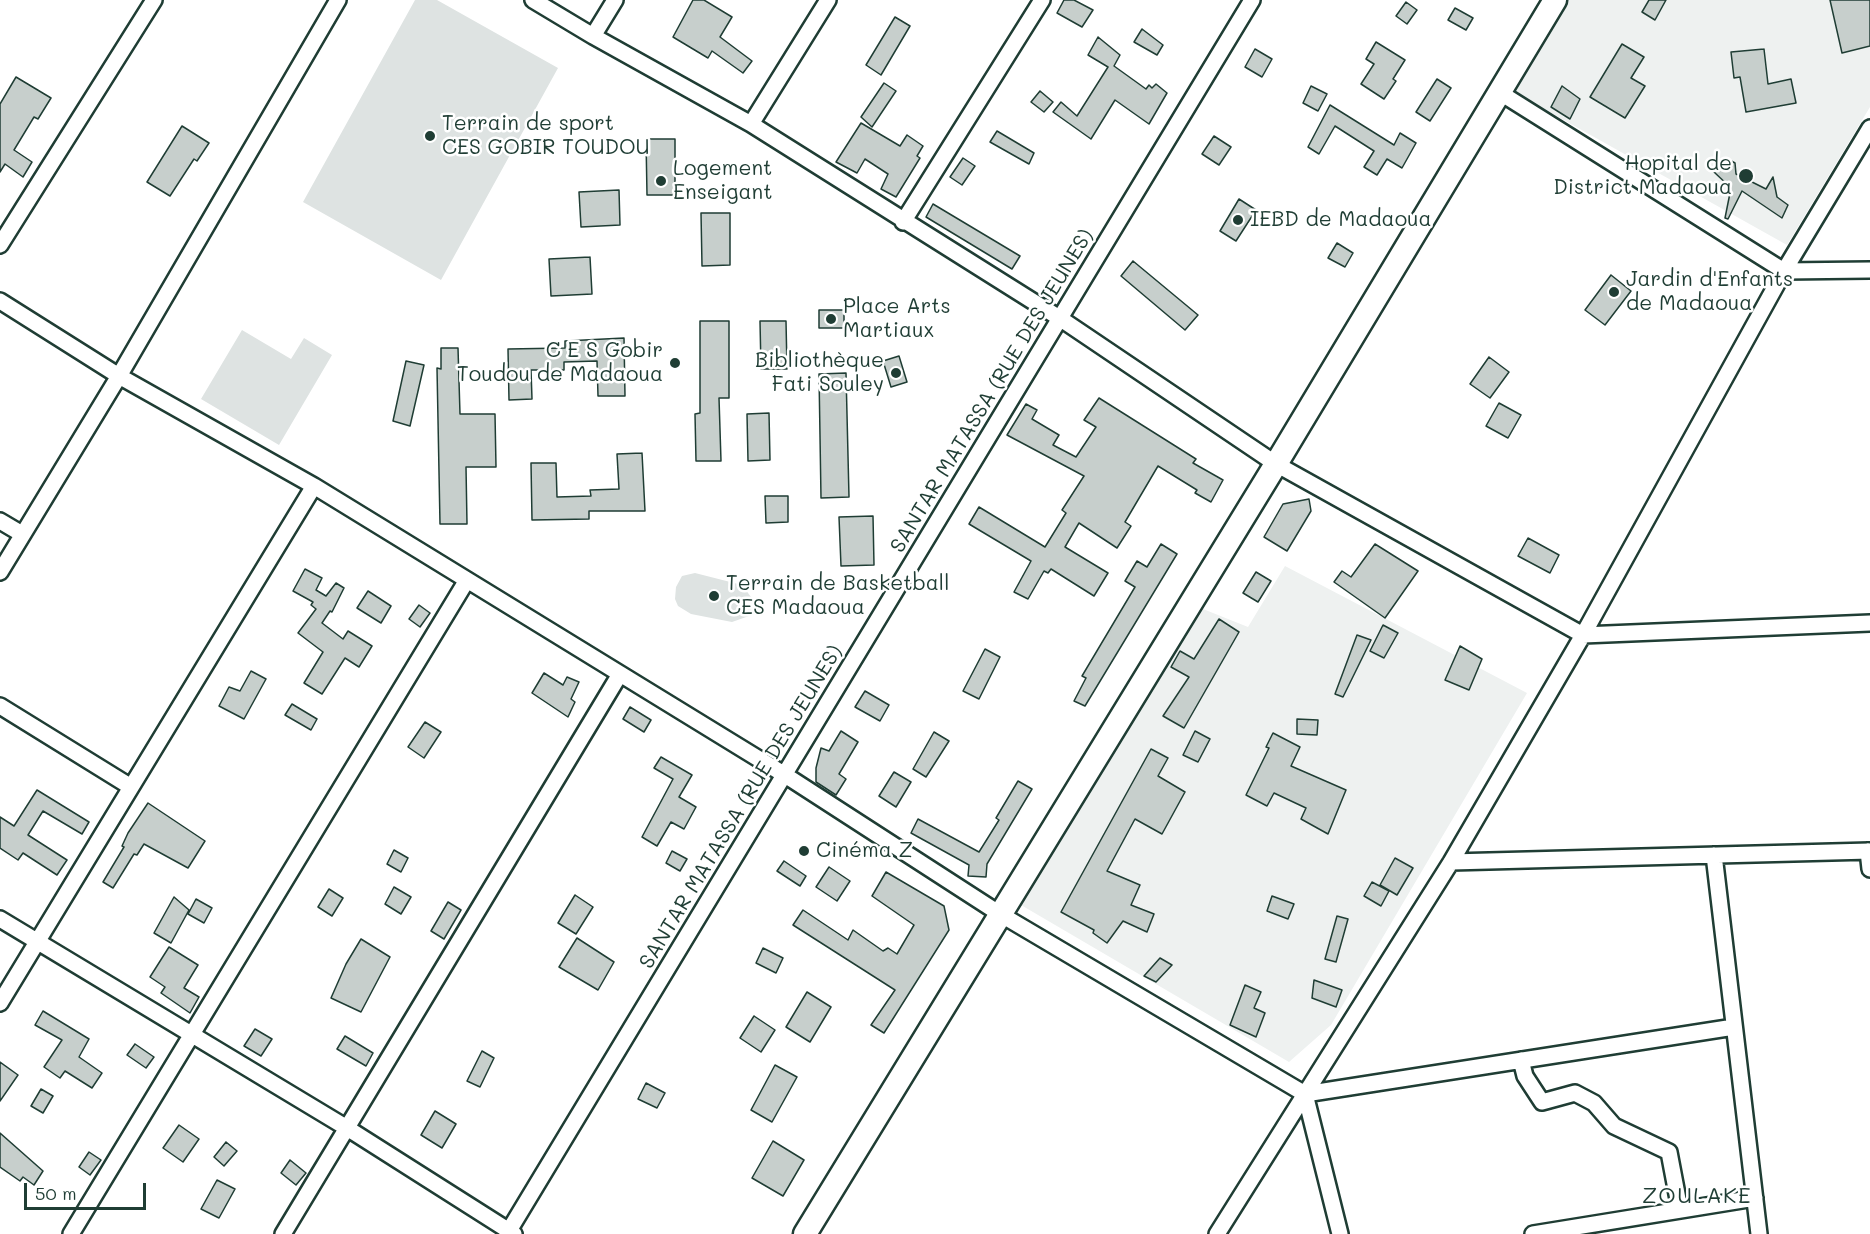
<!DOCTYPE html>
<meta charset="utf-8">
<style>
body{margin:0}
#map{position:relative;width:1870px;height:1234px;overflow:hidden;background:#fff;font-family:Mali,sans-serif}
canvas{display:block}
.scale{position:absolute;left:24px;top:1183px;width:122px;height:27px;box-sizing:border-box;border:3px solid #1f3d34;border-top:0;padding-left:8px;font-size:18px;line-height:21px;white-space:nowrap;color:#1f3d34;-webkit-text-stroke:4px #fff;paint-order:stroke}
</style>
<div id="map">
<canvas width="1870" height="1234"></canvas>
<div class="scale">50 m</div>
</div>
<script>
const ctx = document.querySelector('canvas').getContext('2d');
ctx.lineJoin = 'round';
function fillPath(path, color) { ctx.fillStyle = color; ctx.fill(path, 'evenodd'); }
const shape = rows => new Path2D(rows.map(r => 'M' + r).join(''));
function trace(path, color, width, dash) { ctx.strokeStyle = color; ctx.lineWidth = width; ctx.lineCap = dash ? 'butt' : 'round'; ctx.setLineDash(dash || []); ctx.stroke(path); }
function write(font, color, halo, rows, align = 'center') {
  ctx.font = font + ' Mali,sans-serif'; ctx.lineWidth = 5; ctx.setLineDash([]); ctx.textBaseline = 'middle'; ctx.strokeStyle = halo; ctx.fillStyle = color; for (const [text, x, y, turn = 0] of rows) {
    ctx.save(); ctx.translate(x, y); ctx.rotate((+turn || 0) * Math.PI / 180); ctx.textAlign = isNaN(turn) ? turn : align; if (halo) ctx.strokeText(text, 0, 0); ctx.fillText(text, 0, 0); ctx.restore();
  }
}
fillPath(shape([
 [1567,0,1870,0,1870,107,1787,245,1512,91],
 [1285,566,1527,693,1331,1025,1289,1062,1021,905,1198,607,1248,627]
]), '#eef1f0');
fillPath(shape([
 [415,0,437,0,558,68,441,280,303,202],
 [242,330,291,359,304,338,332,355,279,445,201,399],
 [695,573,742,585,754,601,749,616,732,622,691,614,678,606,675,599,676,587,682,576]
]), '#dee3e2');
const building = shape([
 [693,0,704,0,732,17,720,37,752,61,743,73,712,51,708,58,673,37,693,0],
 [1064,0,1074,0,1093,10,1082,27,1057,13,1064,0],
 [1649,0,1666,0,1655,20,1642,12,1649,0],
 [1830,0,1870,0,1870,46,1842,53,1830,0],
 [1406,2,1417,10,1407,24,1396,16,1406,2],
 [1455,8,1473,18,1466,30,1448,20,1455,8],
 [895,17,910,26,881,75,866,65,895,17],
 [1142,29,1163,45,1157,55,1134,42,1142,29],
 [1098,37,1120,55,1114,66,1146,89,1149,85,1152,88,1156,84,1167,93,1149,124,1115,100,1091,139,1053,112,1061,102,1077,116,1108,67,1088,55,1098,37],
 [1376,42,1405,60,1393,79,1396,81,1384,99,1361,84,1374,64,1366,59,1376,42],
 [1622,44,1644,57,1631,78,1645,86,1625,118,1590,97,1622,44],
 [1255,49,1272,59,1262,77,1245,67,1255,49],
 [1764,49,1768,84,1791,79,1796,103,1746,112,1740,77,1734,78,1731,52,1764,49],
 [16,77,51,98,38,119,34,117,14,150,32,162,23,177,5,164,0,172,0,104,16,77],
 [1437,79,1451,88,1430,121,1416,112,1437,79],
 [884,83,896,91,872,127,861,117,884,83],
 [1311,86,1327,94,1318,111,1303,103,1311,86],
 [1562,86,1580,99,1570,119,1551,107,1562,86],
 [1040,91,1053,102,1044,112,1031,102,1040,91],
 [1330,105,1394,145,1400,133,1416,143,1402,168,1387,159,1377,175,1364,167,1374,151,1335,126,1319,154,1308,147,1330,105],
 [861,123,900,146,907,135,923,146,917,156,920,158,896,197,881,189,888,174,865,159,857,173,836,162,861,123],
 [182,126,209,143,197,161,194,159,170,196,147,182,182,126],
 [997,131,1034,153,1029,164,990,142,997,131],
 [1214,136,1231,147,1219,165,1202,154,1214,136],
 [646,139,675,139,675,195,647,195,646,139],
 [963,158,975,166,962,185,950,177,963,158],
 [1726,158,1735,163,1736,174,1766,189,1773,177,1777,197,1788,205,1782,218,1742,191,1728,219,1725,218,1731,188,1714,172,1718,165,1721,167,1726,158],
 [619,190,620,225,581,227,579,192,619,190],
 [1239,199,1256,210,1236,241,1220,231,1239,199],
 [933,204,1020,256,1012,269,926,217,933,204],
 [701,213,730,213,730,265,702,266,701,213],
 [1337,243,1353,253,1345,267,1328,258,1337,243],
 [590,257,592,294,551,296,549,259,590,257],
 [1133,261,1198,315,1185,330,1121,276,1133,261],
 [1611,275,1631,291,1605,325,1585,310,1611,275],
 [819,310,844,310,844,328,819,328,819,310],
 [700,321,729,321,729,398,719,398,721,461,696,461,695,414,700,413,700,321],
 [760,321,786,321,787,369,761,369,760,321],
 [624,338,625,396,598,396,597,361,564,362,564,370,531,370,532,399,509,400,508,349,565,348,565,341,624,338],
 [441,348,458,348,460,414,495,414,496,467,466,467,467,524,440,524,437,368,441,369,441,348],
 [899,356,907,382,891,387,883,361,899,356],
 [1489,357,1509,372,1490,398,1470,384,1489,357],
 [406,361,424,365,410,426,393,421,406,361],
 [846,373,849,497,821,498,819,374,846,373],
 [1099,398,1196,459,1193,463,1223,480,1211,502,1195,493,1197,490,1158,466,1125,522,1131,526,1117,548,1079,523,1065,547,1108,573,1094,596,1051,569,1048,573,1044,571,1028,599,1014,592,1031,561,969,524,979,507,1045,547,1066,513,1062,510,1084,476,1007,435,1026,404,1037,410,1032,419,1059,435,1053,445,1076,457,1096,427,1084,420,1099,398],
 [1499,403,1521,415,1508,438,1486,426,1499,403],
 [769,413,770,460,748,461,747,414,769,413],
 [642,453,645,511,589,511,589,519,532,520,531,463,556,463,557,497,591,496,590,490,619,489,617,454,642,453],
 [765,496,788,496,788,522,766,523,765,496],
 [1309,499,1311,511,1287,551,1264,537,1283,504,1309,499],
 [873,516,874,565,841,566,839,517,873,516],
 [1528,538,1559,555,1550,573,1518,556,1528,538],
 [1161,544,1177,554,1085,706,1074,701,1086,678,1082,676,1135,587,1125,581,1137,561,1147,567,1161,544],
 [1375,544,1418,571,1385,618,1334,582,1342,571,1351,577,1375,544],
 [305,569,322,578,316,590,326,596,336,583,344,588,332,612,330,611,322,623,343,639,348,631,372,646,359,667,345,658,322,694,304,683,323,652,298,633,316,609,311,605,313,602,293,591,305,569],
 [1256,572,1271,581,1258,602,1243,593,1256,572],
 [368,591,391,606,381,623,357,608,368,591],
 [419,605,430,613,420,627,409,619,419,605],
 [1219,619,1239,632,1184,728,1163,716,1189,677,1171,667,1180,651,1194,659,1219,619],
 [1383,625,1398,633,1384,658,1370,651,1383,625],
 [1357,635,1371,640,1343,697,1335,694,1357,635],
 [1460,646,1482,659,1469,690,1445,680,1460,646],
 [985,649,1000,657,979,699,963,691,985,649],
 [251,671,266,679,244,719,219,706,229,687,240,691,251,671],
 [544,673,563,685,567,677,579,682,571,699,575,702,568,717,532,693,544,673],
 [865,691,889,705,880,721,855,707,865,691],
 [292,704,317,719,311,730,285,715,292,704],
 [630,707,651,720,644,732,623,719,630,707],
 [1297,719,1318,720,1317,735,1297,734,1297,719],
 [425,722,441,732,424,758,408,747,425,722],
 [841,731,858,742,839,774,846,779,836,795,816,782,816,768,821,748,829,751,841,731],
 [1195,731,1210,739,1198,762,1183,755,1195,731],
 [934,732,949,741,926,777,913,769,934,732],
 [1273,733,1300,747,1291,766,1346,790,1328,834,1301,819,1306,808,1274,793,1267,806,1246,795,1269,748,1266,747,1273,733],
 [1151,749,1168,758,1158,776,1185,792,1162,834,1135,819,1107,871,1140,885,1131,905,1154,914,1147,932,1123,921,1107,943,1093,933,1094,930,1061,912,1151,749],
 [661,757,692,775,679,797,696,807,684,829,671,822,657,846,642,837,673,779,654,768,661,757],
 [894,772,911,782,896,807,879,796,894,772],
 [1018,781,1032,789,987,864,986,877,968,876,969,865,911,833,918,819,979,852,999,820,996,818,1018,781],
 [37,790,89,822,82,834,43,811,28,835,67,860,57,875,23,853,18,860,0,848,0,817,14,826,37,790],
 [148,803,205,841,188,868,144,844,137,855,134,854,113,888,103,882,124,847,122,846,128,833,148,803],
 [394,850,408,858,401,872,387,864,394,850],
 [672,851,687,859,680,871,666,863,672,851],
 [1395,858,1413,868,1397,895,1380,885,1395,858],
 [784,861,806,876,800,886,777,871,784,861],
 [829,867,850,881,837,901,816,887,829,867],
 [886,872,944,906,949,930,884,1033,871,1025,895,990,793,925,803,910,848,940,853,930,883,951,888,948,897,954,914,925,872,896,886,872],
 [1372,882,1389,891,1381,906,1364,896,1372,882],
 [394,887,411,897,401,914,385,904,394,887],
 [329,889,343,898,332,916,318,907,329,889],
 [575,895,593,907,576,934,558,923,575,895],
 [1272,896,1294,904,1288,919,1267,911,1272,896],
 [174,897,189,910,171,943,154,933,174,897],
 [196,899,212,908,204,923,188,914,196,899],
 [448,902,461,910,444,939,431,931,448,902],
 [1337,916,1348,919,1336,962,1325,959,1337,916],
 [577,938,614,962,598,990,559,967,577,938],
 [361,939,390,957,361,1012,331,998,346,964,361,939],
 [169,947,198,965,184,988,199,997,190,1013,161,993,165,987,150,977,169,947],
 [763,948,783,958,776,973,756,963,763,948],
 [1160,958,1172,965,1156,982,1144,976,1160,958],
 [1314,980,1342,990,1336,1007,1312,998,1314,980],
 [1245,985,1261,992,1254,1008,1265,1013,1256,1037,1230,1025,1245,985],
 [807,992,831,1007,810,1042,786,1027,807,992],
 [43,1011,89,1039,79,1057,102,1073,92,1088,65,1071,60,1078,44,1067,62,1040,35,1025,43,1011],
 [754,1016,775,1030,761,1052,740,1038,754,1016],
 [255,1029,272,1039,261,1056,244,1046,255,1029],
 [345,1036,373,1053,366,1066,337,1049,345,1036],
 [135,1044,154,1057,146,1068,127,1055,135,1044],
 [482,1051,494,1058,480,1087,467,1081,482,1051],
 [0,1062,18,1075,0,1101,0,1062],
 [775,1065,797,1077,772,1122,751,1110,775,1065],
 [646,1083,665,1093,657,1108,638,1099,646,1083],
 [41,1089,53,1096,43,1113,31,1106,41,1089],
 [435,1111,456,1124,442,1148,421,1135,435,1111],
 [179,1125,199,1139,183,1162,163,1148,179,1125],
 [0,1133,43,1171,34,1185,23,1177,20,1181,0,1167,0,1133],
 [773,1141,804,1160,783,1196,752,1178,773,1141],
 [226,1142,237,1151,224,1166,214,1157,226,1142],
 [89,1152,101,1160,90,1175,79,1167,89,1152],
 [290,1160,306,1173,296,1185,281,1173,290,1160],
 [217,1180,235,1189,219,1218,201,1209,217,1180]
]);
fillPath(building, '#c7cfcc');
trace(building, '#1f3d34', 1.5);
const minor = shape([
 [533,0,593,36,751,124,1061,319,1276,464,1583,635,1870,623],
 [593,36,615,0],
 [1499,92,1784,271,1870,270],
 [751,124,828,0],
 [903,222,1042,0],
 [0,245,154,0],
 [0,301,119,376,314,486,785,775,1000,914,1305,1094,1734,1027],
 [0,521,22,534],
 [0,572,119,376,338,0],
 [0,706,131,787],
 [1868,851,1870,869],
 [1714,855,1759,1234],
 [1451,862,1870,851],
 [0,919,347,1128,514,1234],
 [0,1003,314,486],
 [1521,1060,1525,1076,1542,1102,1575,1093,1594,1103,1614,1126,1669,1152,1680,1210],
 [1305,1094,1340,1234],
 [71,1234,467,580],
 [283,1234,620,674],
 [507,1234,1252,0],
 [1217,1234,1451,862,1583,635,1784,271,1870,128],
 [1533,1234,1755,1198]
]);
const highway = shape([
 [805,1234,1276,464,1555,0]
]);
trace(minor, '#1f3d34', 20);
trace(highway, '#1f3d34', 27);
trace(minor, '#fff', 15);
trace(highway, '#fff', 22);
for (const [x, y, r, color] of [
 [430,136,6,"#1f3d34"],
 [1746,176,8,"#1f3d34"],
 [661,181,6,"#1f3d34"],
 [1238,220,6,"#1f3d34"],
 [1614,292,6,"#1f3d34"],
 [831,319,6,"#1f3d34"],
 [675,363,6,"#1f3d34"],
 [896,373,6,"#1f3d34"],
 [714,596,6,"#1f3d34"],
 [804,851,6,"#1f3d34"]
]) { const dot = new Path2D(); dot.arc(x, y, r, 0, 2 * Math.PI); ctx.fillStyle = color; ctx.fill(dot); trace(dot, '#fff', 2); }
write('21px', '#1f3d34', '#fff', [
 ["Terrain de sport",442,124],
 ["CES GOBIR TOUDOU",442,148],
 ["Hopital de",1732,164,"right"],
 ["District Madaoua",1732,188,"right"],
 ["Logement",673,169],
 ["Enseigant",673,193],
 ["IEBD de Madaoua",1250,220],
 ["Jardin d'Enfants",1626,280],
 ["de Madaoua",1626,304],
 ["Place Arts",843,307],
 ["Martiaux",843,331],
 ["C E S Gobir",663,351,"right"],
 ["Toudou de Madaoua",663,375,"right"],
 ["Bibliothèque",884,361,"right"],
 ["Fati Souley",884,385,"right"],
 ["Terrain de Basketball",726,584],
 ["CES Madaoua",726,608],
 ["Cinéma Z",816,851]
], 'left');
write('21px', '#1f3d34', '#fff', [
 ["SANTAR MATASSA (RUE DES JEUNES)",992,391,-59],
 ["SANTAR MATASSA (RUE DES JEUNES)",741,807,-59]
]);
ctx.letterSpacing = '1.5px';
write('22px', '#1f3d34', '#fff', [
 ["ZOULAKE",1697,1196]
]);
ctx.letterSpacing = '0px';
</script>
